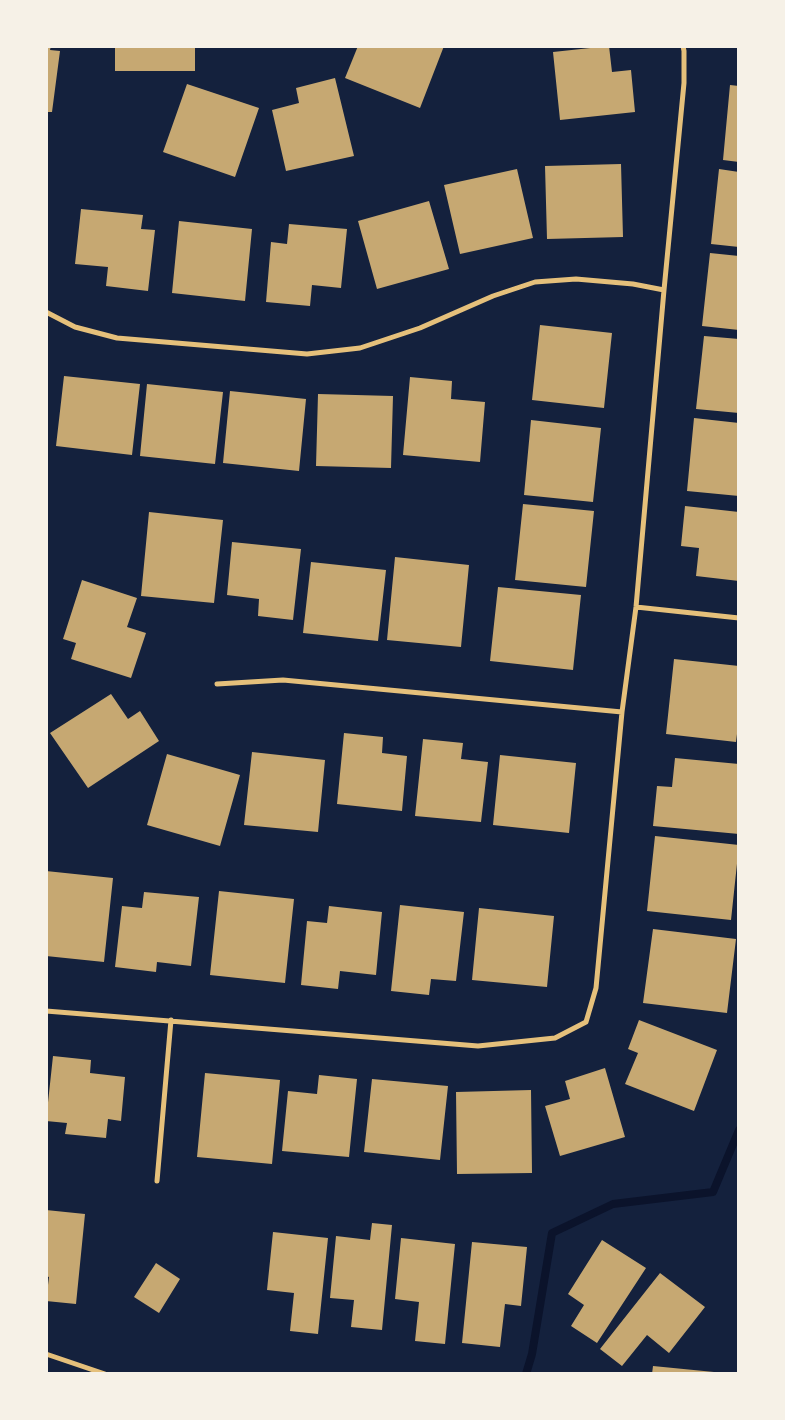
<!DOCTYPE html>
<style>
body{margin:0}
#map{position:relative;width:785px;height:1420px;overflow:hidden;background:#14213d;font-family:Karla,sans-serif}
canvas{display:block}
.frame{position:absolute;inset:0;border:48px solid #f6f1e7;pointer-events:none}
</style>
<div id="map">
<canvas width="785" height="1420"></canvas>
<div class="frame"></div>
</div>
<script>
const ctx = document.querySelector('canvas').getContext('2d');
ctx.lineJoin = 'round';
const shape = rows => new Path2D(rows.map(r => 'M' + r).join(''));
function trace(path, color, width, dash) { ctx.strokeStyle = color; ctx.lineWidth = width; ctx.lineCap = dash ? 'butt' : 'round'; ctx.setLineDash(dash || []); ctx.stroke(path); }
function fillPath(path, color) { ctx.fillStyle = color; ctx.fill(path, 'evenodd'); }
trace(shape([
 [526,1374,532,1354,552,1233,613,1204,713,1192,739,1130]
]), '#0b132b', 8);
fillPath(shape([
 [46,46,51,46,50,50,60,51,52,112,46,112],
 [115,46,195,46,195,71,115,71],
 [358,46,444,46,420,108,345,78],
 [609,46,612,72,631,70,635,112,560,120,553,52],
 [335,78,354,156,286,171,272,110,299,103,296,88],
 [187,84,259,108,235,177,163,152],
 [730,85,739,86,739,162,723,160],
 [621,164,623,237,547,239,545,166],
 [517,169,533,238,460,254,444,185],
 [719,169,739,172,739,247,711,244],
 [429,201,449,269,377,289,358,221],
 [81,209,143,215,141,229,155,230,148,291,106,286,108,267,75,264],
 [179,221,252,229,245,301,172,293],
 [289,224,347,229,341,288,312,285,310,306,266,302,271,242,287,244],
 [710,253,739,256,739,330,702,326],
 [540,325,612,333,604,408,532,400],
 [704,336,739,339,739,413,696,409],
 [64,376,140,384,132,455,56,446],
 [410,377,452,381,451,399,485,402,480,462,403,455],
 [147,384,223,392,215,464,140,456],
 [230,391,306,399,299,471,223,463],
 [318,394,393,396,391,468,316,466],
 [694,418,739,423,739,496,687,491],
 [531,420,601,428,593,502,524,495],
 [523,504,594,511,586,587,515,580],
 [685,506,739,512,739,581,696,576,699,548,681,546],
 [149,512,223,520,214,603,141,596],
 [232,542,301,549,293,620,258,616,259,599,227,595],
 [395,557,469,565,461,647,387,640],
 [311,562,386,570,378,641,303,633],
 [82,580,137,598,127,627,146,633,131,678,71,659,76,643,63,639],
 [498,587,581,595,573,670,490,661],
 [674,659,739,666,739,718,736,742,666,734],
 [111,694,128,719,140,711,159,741,88,788,50,733],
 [344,733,383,737,382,753,407,756,402,811,337,804],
 [423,739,463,743,461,759,488,762,481,822,415,816],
 [252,752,325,760,318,832,244,825],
 [167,754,240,775,220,846,147,825],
 [500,755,576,763,569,833,493,825],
 [675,758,739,764,739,834,653,826,657,786,672,787],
 [655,836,739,845,731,920,647,911],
 [46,871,113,878,104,962,46,956],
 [219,891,294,899,285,983,210,975],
 [144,892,199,897,191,966,157,962,156,972,115,967,122,906,142,908],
 [400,905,464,912,456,981,431,979,429,995,391,991],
 [329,906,382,912,376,975,340,971,338,989,301,985,307,921,327,923],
 [479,908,554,916,547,987,472,980],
 [653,929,736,939,727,1013,643,1003],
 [639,1020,717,1050,694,1111,625,1084,638,1053,628,1049],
 [53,1056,91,1060,90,1073,125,1077,121,1121,108,1119,106,1138,65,1134,67,1123,46,1121],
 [605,1068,625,1137,560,1156,545,1106,570,1099,565,1081],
 [205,1073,280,1080,272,1164,197,1157],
 [319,1075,357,1079,349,1157,282,1151,288,1091,317,1094],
 [372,1079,448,1086,440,1160,364,1152],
 [531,1090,532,1173,457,1174,456,1092],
 [46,1210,85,1214,76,1304,46,1301,49,1277,46,1276],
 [372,1223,392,1225,382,1330,351,1327,354,1300,330,1298,336,1236,370,1240],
 [273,1232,328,1238,318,1334,290,1331,294,1293,267,1290],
 [401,1238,455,1244,445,1344,415,1341,419,1302,395,1299],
 [602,1240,646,1268,597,1343,571,1326,584,1305,568,1294],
 [472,1242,527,1247,521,1306,505,1304,500,1347,462,1343],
 [156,1263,180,1279,159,1313,134,1297],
 [660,1273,705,1307,669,1353,647,1335,622,1366,600,1349],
 [653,1366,714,1372,713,1374,652,1374]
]), '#c6a872');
trace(shape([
 [46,312,75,327,117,338,307,354,360,348,420,328,493,296,535,282,576,279,633,284,664,290],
 [636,607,739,618],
 [217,684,283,680,622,712],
 [46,1011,478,1046,555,1038,586,1022,596,988,622,712,636,607,664,290,684,83,684,51,683,46],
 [157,1181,171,1020],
 [46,1354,105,1374]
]), '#e5c07b', 5);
</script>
